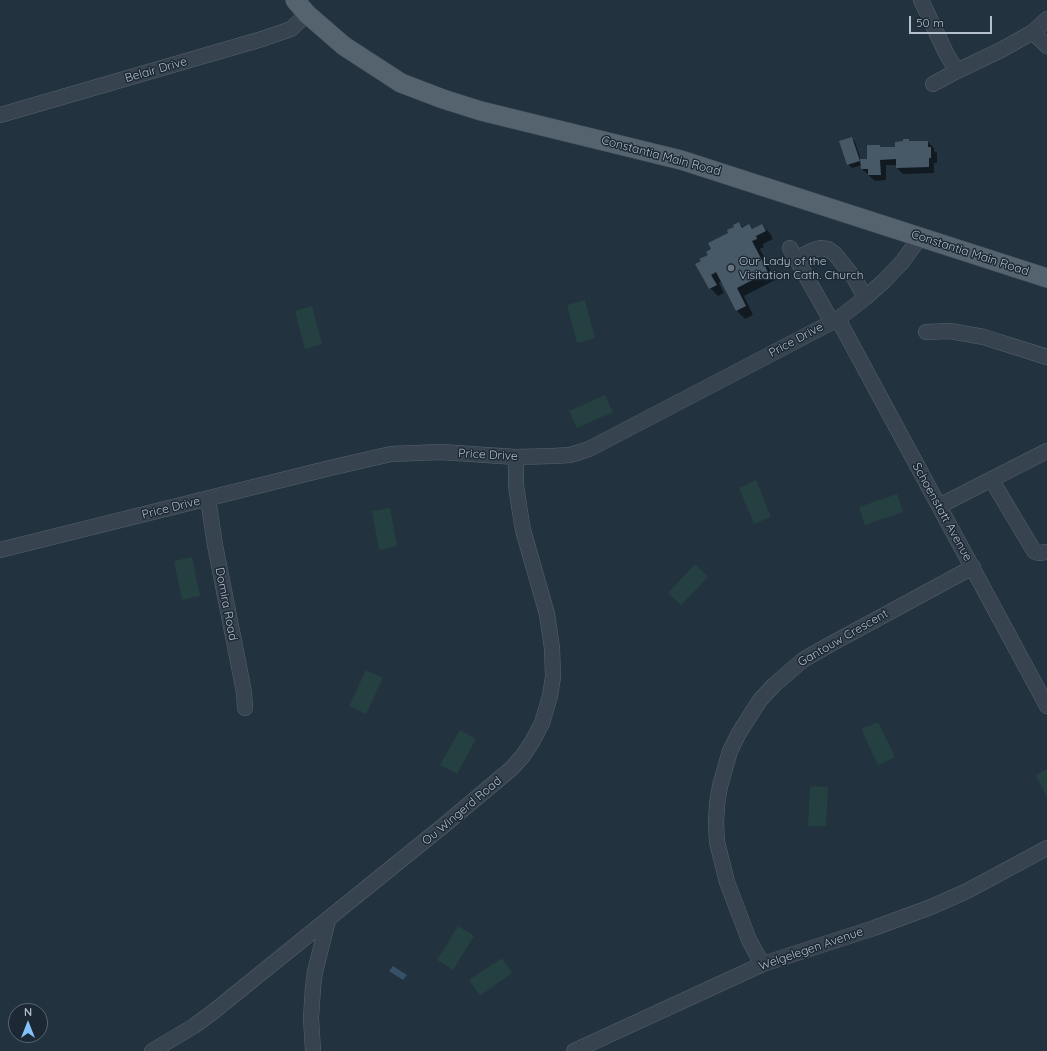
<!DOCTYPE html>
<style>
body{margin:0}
#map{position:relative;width:1047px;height:1051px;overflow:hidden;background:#23323f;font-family:Quicksand,sans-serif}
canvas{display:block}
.north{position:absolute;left:8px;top:1003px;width:40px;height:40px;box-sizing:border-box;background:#1c2934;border:1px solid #586570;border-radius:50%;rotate:0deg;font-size:11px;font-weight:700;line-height:16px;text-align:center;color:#b3bfca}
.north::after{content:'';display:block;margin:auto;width:14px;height:18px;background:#85c1fd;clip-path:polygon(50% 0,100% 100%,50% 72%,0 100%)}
.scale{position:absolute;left:909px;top:16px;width:83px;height:18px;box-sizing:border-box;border:2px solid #b3bfca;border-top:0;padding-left:5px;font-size:12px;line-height:14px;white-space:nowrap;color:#b3bfca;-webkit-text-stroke:3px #1c2934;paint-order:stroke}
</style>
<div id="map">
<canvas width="1047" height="1051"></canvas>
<div class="north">N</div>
<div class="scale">50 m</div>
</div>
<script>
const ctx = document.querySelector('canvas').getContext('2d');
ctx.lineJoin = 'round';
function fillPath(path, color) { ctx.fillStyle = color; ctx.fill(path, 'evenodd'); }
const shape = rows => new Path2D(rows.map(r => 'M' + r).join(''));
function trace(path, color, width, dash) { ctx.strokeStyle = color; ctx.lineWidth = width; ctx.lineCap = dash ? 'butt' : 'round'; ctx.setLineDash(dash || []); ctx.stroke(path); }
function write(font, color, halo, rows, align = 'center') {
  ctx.font = font + ' Quicksand,sans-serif'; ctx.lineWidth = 3; ctx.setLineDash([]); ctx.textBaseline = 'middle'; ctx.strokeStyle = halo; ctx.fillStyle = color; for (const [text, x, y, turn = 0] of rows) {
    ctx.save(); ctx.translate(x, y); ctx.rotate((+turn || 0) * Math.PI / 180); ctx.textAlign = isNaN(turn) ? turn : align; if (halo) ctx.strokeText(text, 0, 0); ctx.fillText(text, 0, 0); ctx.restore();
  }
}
fillPath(shape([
 [585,300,595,338,577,343,567,305],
 [312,306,322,344,305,349,295,311],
 [605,395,613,412,577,428,569,411],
 [756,480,771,517,754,524,739,488],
 [897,494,903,512,865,525,859,507],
 [390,508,397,546,379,550,372,511],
 [192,557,200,596,182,600,174,561],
 [695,564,708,577,681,605,668,593],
 [366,670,383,678,366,714,349,706],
 [878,722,895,757,878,765,861,729],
 [460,730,476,739,457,774,440,765],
 [1047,769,1047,798,1036,775],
 [810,786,828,787,826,826,808,826],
 [458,926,474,936,453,970,437,960],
 [502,958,512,973,480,996,469,980]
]), '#254040');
fillPath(shape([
 [393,966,407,975,403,980,389,971]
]), '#365067');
fillPath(shape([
 [852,138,855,142,861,160,868,159,879,146,882,148,896,148,910,142,928,142,934,148,934,151,937,153,937,163,934,163,934,173,903,174,897,168,897,165,886,165,886,180,875,181,862,169,862,165,852,168,848,164],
 [739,223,744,228,749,225,753,229,762,225,770,233,773,239,763,244,764,247,760,249,775,280,744,296,753,315,745,319,737,311,722,281,719,283,724,293,718,296,710,288,709,255]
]), '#0007');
fillPath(shape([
 [852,137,860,161,847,165,839,141],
 [903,139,909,139,909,141,928,141,928,147,931,147,931,158,929,158,929,167,896,168,896,159,880,160,881,175,868,175,868,169,861,169,860,159,867,159,867,145,880,145,880,147,895,147,895,142,903,141],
 [739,222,742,228,749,224,752,229,762,224,766,231,756,236,757,239,752,241,768,272,737,288,746,306,736,311,716,272,711,275,717,285,709,289,695,264,701,261,699,259,708,255,706,252,711,249,708,243,728,233,727,230,734,227,733,225]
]), '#475866');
const minor = shape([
 [921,0,947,55,957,71],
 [1033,32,1047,46],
 [933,84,957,71,1001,50,1033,32,1047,19],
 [0,115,262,39,291,29,307,14],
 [790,248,832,322],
 [796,259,811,251,820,248,828,249,835,254,855,279,865,298],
 [838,319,1047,706],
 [926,332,950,331,984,337,1047,357],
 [991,479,1034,551,1039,553,1047,552],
 [208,499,215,545,244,692,245,708],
 [939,506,1047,451],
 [0,550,330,468,391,454,441,452,516,457,553,456,570,455,580,452,589,449,838,319,865,298,884,281,903,261,920,237],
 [763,964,756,953,749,940,727,882,717,842,716,823,717,804,720,786,730,751,739,733,760,700,774,685,803,660,829,645,973,567],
 [152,1051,194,1026,213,1012,443,826,511,769,522,757,532,742,542,723,550,696,553,677,552,648,547,614,523,530,519,506,516,485,516,457],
 [313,1051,311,1018,313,987,315,972,328,920],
 [574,1051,763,964,874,928,931,907,967,891,1047,848]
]);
const major = shape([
 [295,0,307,14,344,46,401,83,443,99,481,111,681,160,1047,278]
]);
trace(minor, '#55626d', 16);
trace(major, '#404d58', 20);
trace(minor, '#37444f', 15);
trace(major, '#55636f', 19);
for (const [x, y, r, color] of [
 [731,268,4,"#6b7280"]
]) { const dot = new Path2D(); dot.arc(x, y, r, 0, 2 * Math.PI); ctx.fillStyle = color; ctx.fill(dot); trace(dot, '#1c2934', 1.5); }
write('12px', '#b3bfca', '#1c2934', [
 ["Belair Drive",156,70,-16],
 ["Constantia Main Road",661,156,15],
 ["Constantia Main Road",970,253,18],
 ["Price Drive",796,340,-28],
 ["Price Drive",488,455,3],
 ["Price Drive",171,508,-14],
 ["Schoenstatt Avenue",942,512,61],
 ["Domira Road",226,604,79],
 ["Gantouw Crescent",843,638,-30],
 ["Ou Wingerd Road",462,811,-40],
 ["Welgelegen Avenue",811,949,-19]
]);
write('12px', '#b3bfca', '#1c2934', [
 ["Our Lady of the",739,261],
 ["Visitation Cath. Church",739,275]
], 'left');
</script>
